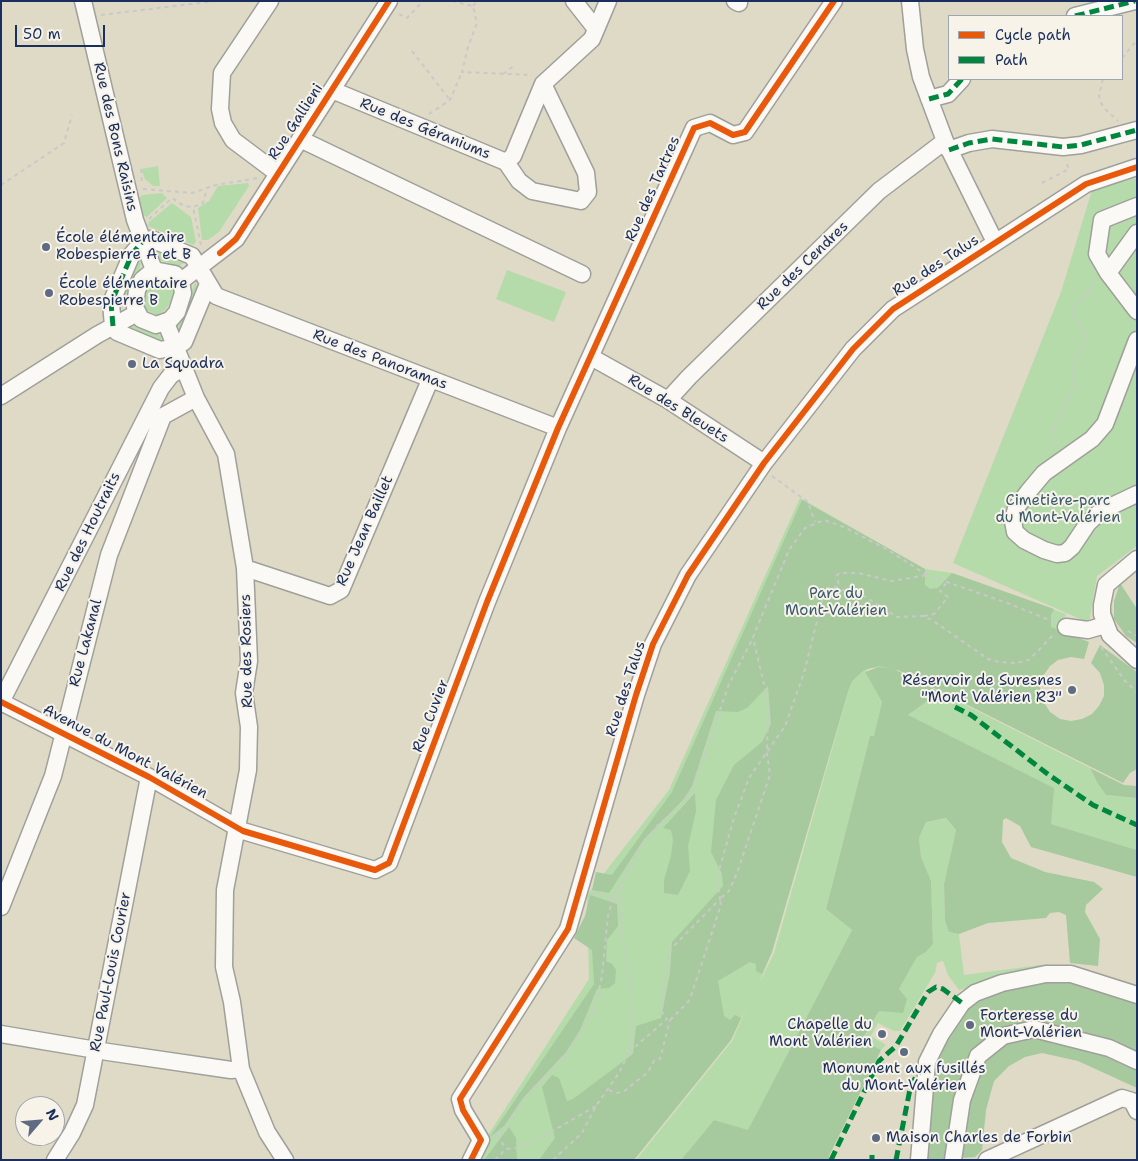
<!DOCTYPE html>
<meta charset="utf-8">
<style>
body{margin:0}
#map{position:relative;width:1138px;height:1161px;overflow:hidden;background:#dedac6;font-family:"Shantell Sans",sans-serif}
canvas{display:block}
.frame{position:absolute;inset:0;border:2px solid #1b2f5e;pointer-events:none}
.legend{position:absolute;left:948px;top:15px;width:175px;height:65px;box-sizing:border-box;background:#f7f3e8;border:1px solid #9fa5b1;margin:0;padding:6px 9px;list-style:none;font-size:15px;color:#1b2f5e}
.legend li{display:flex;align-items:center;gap:10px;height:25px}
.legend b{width:25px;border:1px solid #9fa5b1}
.north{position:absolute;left:15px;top:1096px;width:50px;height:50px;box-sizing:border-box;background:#f7f3e8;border:1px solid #9fa5b1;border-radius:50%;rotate:63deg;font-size:14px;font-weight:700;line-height:20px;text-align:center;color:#1b2f5e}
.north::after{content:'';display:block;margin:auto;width:18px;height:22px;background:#5f6b82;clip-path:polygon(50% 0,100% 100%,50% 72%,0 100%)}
.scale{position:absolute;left:15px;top:25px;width:90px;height:22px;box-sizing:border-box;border:2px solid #1b2f5e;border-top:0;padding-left:6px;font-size:15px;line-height:18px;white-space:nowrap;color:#1b2f5e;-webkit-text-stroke:4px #f7f3e8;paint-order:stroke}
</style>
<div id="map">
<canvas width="1138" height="1161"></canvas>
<div class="frame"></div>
<ul class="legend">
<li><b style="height:6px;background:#e8590c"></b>Cycle path</li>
<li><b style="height:6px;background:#00873e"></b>Path</li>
</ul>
<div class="north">N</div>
<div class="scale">50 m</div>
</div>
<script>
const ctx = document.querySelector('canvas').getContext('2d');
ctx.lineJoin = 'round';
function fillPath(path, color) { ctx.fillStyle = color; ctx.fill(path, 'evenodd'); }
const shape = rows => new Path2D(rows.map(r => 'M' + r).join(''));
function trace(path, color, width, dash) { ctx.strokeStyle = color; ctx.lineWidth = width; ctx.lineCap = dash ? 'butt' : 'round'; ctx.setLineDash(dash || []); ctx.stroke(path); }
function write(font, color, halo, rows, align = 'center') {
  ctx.font = font + ' "Shantell Sans",sans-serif'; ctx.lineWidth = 4; ctx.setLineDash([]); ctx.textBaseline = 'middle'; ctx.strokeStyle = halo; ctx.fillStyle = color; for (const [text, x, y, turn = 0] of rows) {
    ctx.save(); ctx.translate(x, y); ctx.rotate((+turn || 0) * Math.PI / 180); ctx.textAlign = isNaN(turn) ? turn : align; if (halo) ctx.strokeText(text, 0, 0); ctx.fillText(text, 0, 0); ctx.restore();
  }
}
fillPath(shape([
 [158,166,160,186,153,186,145,179,141,169],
 [1137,178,1137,546,1097,576,1089,623,953,563,1061,292,1092,190],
 [248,183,249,186,219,232,208,240,202,240,198,208,209,201,218,186],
 [162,193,167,198,147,217,143,215,139,198,143,195],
 [172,203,191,217,196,242,193,245,148,226,149,222],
 [153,245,187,262,178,266,160,260,154,256],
 [136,257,141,263,140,269,126,295,127,302,123,305,118,302],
 [507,270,566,292,554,322,496,299],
 [158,277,168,279,175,290,169,305,164,311,157,315,144,309,142,300,148,284],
 [195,283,200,288,196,290,181,326,184,328,176,332,175,329],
 [127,323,162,336,161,343,125,330],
 [800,498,925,569,952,573,1066,614,1023,732,899,670,869,668,865,672,882,702,874,737,870,736,826,909,852,930,748,1131,714,1120,681,1160,636,1160,732,1041,747,1007,731,1040,634,1160,472,1160,589,979,587,895,669,790],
 [849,690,774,953,759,984,772,952],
 [940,692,1090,768,1098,784,1106,795,1137,798,1137,850,1051,824,908,715],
 [946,818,956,830,944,884,945,921,949,932,959,934,964,975,1048,964,1048,969,959,990,948,975,943,961,937,963,935,973,900,1031,894,1031,878,1023,871,1036,886,1045,881,1050,862,1041,879,1011,899,989,917,957,926,952,933,944,931,881,921,857,919,838,926,822]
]), '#b6dbaa');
fillPath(shape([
 [802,500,925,569,925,585,930,589,938,588,952,573,1054,609,1051,615,1051,627,1089,642,1084,659,1071,657,1058,660,1050,666,1043,676,1040,687,1041,698,1050,712,1060,719,1071,721,1082,719,1092,714,1099,706,1104,696,1104,685,1100,673,1091,663,1100,645,1137,672,1137,769,1130,773,1123,783,898,670,879,666,864,670,852,681,848,691,772,952,762,974,756,971,756,964,750,962,718,981,724,1016,730,1020,735,1015,741,1018,731,1040,634,1160,539,1160,555,1138,542,1087,552,1075,559,1078,567,1101,573,1099,633,1054,636,1026,661,1018,670,973,672,942,723,886,722,874,711,852,716,800,734,765,762,742,771,724,768,686,747,708,738,712,716,711,692,786,683,800,644,839,609,893,592,890,596,872,612,875,672,792],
 [1120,583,1137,609,1137,643,1126,636,1114,619,1114,601],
 [879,667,894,669,940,692,908,715,1054,788,1051,824,1137,850,1137,877,1031,847,1020,826,1006,818,1003,820,1002,842,1011,858,1045,872,1094,882,1103,889,1086,905,1085,912,1100,939,1098,966,1070,963,1066,915,1059,912,1050,913,1046,918,988,923,959,934,949,932,945,921,944,884,956,830,946,818,926,822,919,838,921,857,931,881,933,944,926,952,917,957,899,989,907,999,903,1013,879,1011,862,1040,881,1050,829,1156,829,1160,681,1160,714,1120,748,1130,852,930,826,909,870,736,874,736,882,702,865,672],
 [1090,768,1124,785,1137,786,1137,798,1106,795,1098,784],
 [695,793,696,811,688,846,690,871,678,895,664,893,664,880,671,856,673,840,671,830,663,828],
 [590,895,617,904,618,926,607,940,606,961,612,964,616,970,615,983,609,988,597,989,580,1030,566,1052,523,1098,504,1126,490,1137,594,984,592,950,574,938,585,916],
 [1036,980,1075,981,1137,1001,1137,1056,1036,1025,978,1051,950,1160,925,1160,930,1080,937,1055,965,1007,985,995],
 [1036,1034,1105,1052,1137,1068,1137,1088,1078,1061,1042,1053,1025,1057,1009,1066,994,1081,986,1110,982,1150,975,1157,961,1158,969,1098,981,1068,993,1052,1009,1041],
 [509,1127,516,1138,517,1160,484,1160]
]), '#a6c99e');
const minor = shape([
 [83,1,135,220,154,270],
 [270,1,222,73,220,109,223,123,233,140,277,173],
 [574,1,596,29],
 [735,1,739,3],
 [910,1,915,49,921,77,945,141,995,242],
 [1075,16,1135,1],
 [332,90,506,162,513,156,543,84,592,39,608,1],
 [929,99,948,94,962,79],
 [300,139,582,274],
 [949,150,969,143,992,139,1063,147,1081,145,1137,130],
 [506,162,519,181,532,191,581,201,588,192,586,173,543,84],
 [1137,206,1102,220,1097,254,1108,273,1137,233],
 [154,270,175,274,181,281,183,293,177,312,170,320,156,325,141,319,135,307,137,290,142,280,154,270],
 [1108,273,1137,311],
 [181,281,236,239,389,1],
 [208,284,184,342,175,347,160,350,117,332,113,326,111,303,132,254,142,242,151,239,192,256,216,296,558,428],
 [166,323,196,398,226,454,245,568,249,661,244,693,249,727,248,770,225,890,224,967,232,1002,241,1069,267,1132,285,1160],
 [1137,340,1105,424,1092,439,1044,473,1028,492,1016,508,1013,521,1015,532,1024,540,1044,550,1057,554,1065,553,1072,547,1088,523,1101,511,1137,494],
 [591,357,668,400,764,463],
 [1,396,97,335,137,313],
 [668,400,689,377,879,191,945,141],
 [1137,559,1106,585,1102,605,1102,614,1110,635,1137,660],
 [245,568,330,596,341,590,430,380],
 [1066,627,1088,630,1105,625],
 [1,702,149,777,243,831,375,870,389,863,487,602,558,428,694,128,710,123,733,135,745,132,834,1],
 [1,702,161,388,171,375,183,368],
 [1,907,53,776,109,555,163,416,196,398],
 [1,1034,108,1052,231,1070,241,1069],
 [55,1160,72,1133,85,1105,149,777],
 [471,1160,481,1140,463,1110,460,1099,568,929,636,695,653,644,688,575,764,463,853,349,893,309,1086,184,1137,167],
 [919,1160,927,1062,941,1034,962,1003,975,993,1002,983,1046,974,1071,974,1137,995],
 [953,1160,962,1100,978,1056,1003,1036,1034,1029,1109,1048,1137,1061],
 [987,1160,1122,1098,1132,1101,1137,1111]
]);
trace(minor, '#9fa09a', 19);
trace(shape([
 [452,1,473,6,477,23,468,47,462,72,532,75],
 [473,6,477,1],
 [399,14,407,18,423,1],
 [101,15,216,1],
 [412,51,450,100],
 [1122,58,1137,40],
 [503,74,515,65],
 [1103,79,1099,95,1100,101,1104,108,1118,121],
 [429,114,450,100,462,72],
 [141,169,142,182],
 [1042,183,1069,169,1065,160],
 [1,185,64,143,72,115],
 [143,189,192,193,216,185,258,178],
 [149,219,172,198,184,206,193,207],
 [201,245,193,207,203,203,207,188],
 [1058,446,1052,441,1054,425,1074,388,1073,369,1076,358,1085,340,1081,325,1070,312,1097,280],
 [772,476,808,502,815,522],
 [824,595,825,588,839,587,837,575,840,573,858,573,892,581,927,575],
 [924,616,934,614,948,597,940,591,947,582],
 [1128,631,1137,636],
 [1101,647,1125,681,1137,692],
 [592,893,619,901],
 [670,1020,688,1002,692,993,721,905,720,899,729,891,737,873,770,775,767,754,768,701,753,638],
 [629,1052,667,1019,662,1012,669,951,720,899,717,877,734,818,749,778,785,726,804,673,823,597,846,589,853,589,897,617,923,616,932,620,988,659,999,662,1016,663,1029,660,1054,634],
 [609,1090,616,1093,623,1092,648,1072,654,1061,660,1059,670,1020],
 [498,1135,505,1148],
 [494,1137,508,1124,522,1101,567,1054,591,1013,598,995,602,976,608,915,613,899,643,843,657,826,684,803,693,788,729,684,751,642,789,550,805,528,824,520,844,527,888,550,927,575,1010,604,1054,622],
 [495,1160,506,1149,517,1148,537,1140,596,1106],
 [553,1160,582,1133,596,1106,619,1073,629,1052,632,1017,632,996,622,935,619,901,620,886]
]), '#c9c9c8', 2, [4, 4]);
trace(minor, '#faf9f6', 16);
trace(shape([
 [1075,16,1135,1],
 [929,99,948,94,962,79],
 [949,150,969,143,992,139,1063,147,1081,145,1137,130],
 [113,326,111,303,132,254,142,242],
 [955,707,971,715,1049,775,1093,805,1137,825],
 [831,1160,879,1061,896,1046,928,992,936,987,943,989,962,1003],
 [872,1160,872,1155],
 [896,1160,911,1084,927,1062]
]), '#00873e', 5, [10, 5]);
trace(shape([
 [220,253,236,239,389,1],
 [1,702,149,777,243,831,375,870,389,863,487,602,558,428,694,128,710,123,733,135,745,132,834,1],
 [471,1160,481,1140,463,1110,460,1099,568,929,636,695,653,644,688,575,764,463,853,349,893,309,1086,184,1137,167]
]), '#e8590c', 6);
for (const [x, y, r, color] of [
 [46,247,5,"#5f6b82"],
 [49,293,5,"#5f6b82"],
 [132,364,5,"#5f6b82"],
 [1072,690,5,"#5f6b82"],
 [970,1025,5,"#5f6b82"],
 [882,1034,5,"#5f6b82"],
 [904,1052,5,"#5f6b82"],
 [876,1138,5,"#5f6b82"]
]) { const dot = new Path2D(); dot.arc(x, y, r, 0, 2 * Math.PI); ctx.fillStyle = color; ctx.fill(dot); trace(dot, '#f7f3e8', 2); }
write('15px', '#1b2f5e', '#f7f3e8', [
 ["Rue Gallieni",296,122,-57],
 ["Rue des Géraniums",425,129,22],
 ["Rue des Bons Raisins",115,137,77],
 ["Rue des Tartres",653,189,-66],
 ["Rue des Cendres",803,266,-44],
 ["Rue des Talus",936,266,-33],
 ["Rue des Panoramas",380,360,21],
 ["Rue des Bleuets",678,409,32],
 ["Rue Jean Baillet",365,531,-66],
 ["Rue des Houtraits",88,532,-64],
 ["Rue Lakanal",86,643,-75],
 ["Rue des Rosiers",247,651,-91],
 ["Rue des Talus",626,689,-72],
 ["Rue Cuvier",431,716,-69],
 ["Avenue du Mont Valérien",125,752,28],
 ["Rue Paul-Louis Courier",111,972,-79]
]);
write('15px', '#1b2f5e', '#f7f3e8', [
 ["École élémentaire",56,238],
 ["Robespierre A et B",56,255],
 ["École élémentaire",59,284],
 ["Robespierre B",59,301],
 ["La Squadra",142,364],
 ["Réservoir de Suresnes",1062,681,"right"],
 ["\"Mont Valérien R3\"",1062,698,"right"],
 ["Forteresse du",980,1016],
 ["Mont-Valérien",980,1033],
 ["Chapelle du",872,1025,"right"],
 ["Mont Valérien",872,1042,"right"],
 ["Monument aux fusillés",904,1069,"center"],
 ["du Mont-Valérien",904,1086,"center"],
 ["Maison Charles de Forbin",886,1138]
], 'left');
write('15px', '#3a5a6c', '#f7f3e8', [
 ["Cimetière-parc",1058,501],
 ["du Mont-Valérien",1058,518],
 ["Parc du",836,594],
 ["Mont-Valérien",836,611]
]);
</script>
